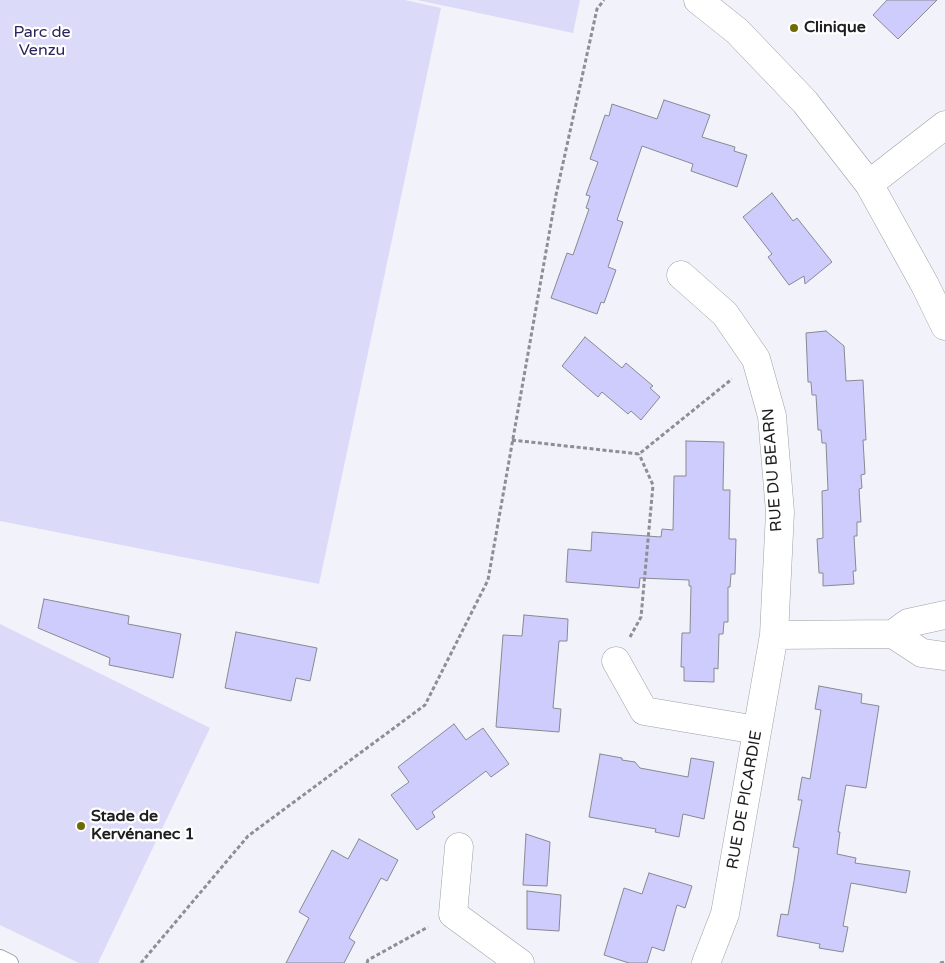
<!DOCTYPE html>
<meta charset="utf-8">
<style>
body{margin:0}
canvas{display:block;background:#f2f2fa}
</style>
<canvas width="945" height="963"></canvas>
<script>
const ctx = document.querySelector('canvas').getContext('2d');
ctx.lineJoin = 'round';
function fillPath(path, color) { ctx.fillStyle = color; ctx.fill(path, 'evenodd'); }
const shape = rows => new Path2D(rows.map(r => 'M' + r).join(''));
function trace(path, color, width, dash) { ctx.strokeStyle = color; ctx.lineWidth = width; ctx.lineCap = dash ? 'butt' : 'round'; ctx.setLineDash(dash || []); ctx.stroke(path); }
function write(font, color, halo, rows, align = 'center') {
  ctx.font = font + ' "Varela Round",sans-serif'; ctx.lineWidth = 4.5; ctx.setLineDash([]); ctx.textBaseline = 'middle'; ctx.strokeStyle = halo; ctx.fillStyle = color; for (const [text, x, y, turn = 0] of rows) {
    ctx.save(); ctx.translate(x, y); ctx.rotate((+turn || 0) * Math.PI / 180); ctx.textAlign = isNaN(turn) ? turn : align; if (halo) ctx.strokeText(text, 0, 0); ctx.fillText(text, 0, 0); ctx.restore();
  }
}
fillPath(shape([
 [0,0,405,0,441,8,319,584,0,521],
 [417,0,580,0,573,33],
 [0,624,210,728,98,963,79,963,0,925]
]), '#dbdaf9');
const building = shape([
 [887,0,937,0,898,39,873,15,887,0],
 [664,100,710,115,702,137,735,147,734,151,747,155,737,187,691,171,693,164,642,146,617,220,623,222,608,267,616,270,604,303,601,302,597,314,551,298,567,253,573,255,589,209,586,208,590,196,586,195,598,162,590,159,605,115,609,116,612,104,657,119,664,100],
 [772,193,793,221,797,218,832,262,805,284,804,276,789,285,768,257,772,254,743,217,772,193],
 [826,331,844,346,846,381,863,380,866,440,863,440,865,474,861,475,862,488,859,489,861,522,857,522,857,536,854,536,856,571,853,571,854,584,823,586,823,573,819,573,817,539,823,538,822,491,828,490,826,443,822,443,821,430,818,430,816,395,812,395,811,382,808,382,806,333,826,331],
 [585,337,622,368,626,363,653,386,650,388,660,397,641,420,631,411,628,414,602,392,598,397,562,366,585,337],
 [686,441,724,442,723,490,730,490,729,539,736,539,735,574,731,574,730,587,728,587,728,622,724,622,723,634,719,634,718,669,714,668,714,682,684,681,684,667,681,667,682,633,690,633,691,586,689,586,689,580,640,578,639,588,566,582,568,549,591,551,592,532,661,537,662,529,673,530,674,476,686,476,686,441],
 [44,599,129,616,128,624,181,634,173,678,109,665,110,658,38,628,44,599],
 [524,615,568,619,567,641,559,641,553,708,561,709,559,732,496,727,503,635,522,636,524,615],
 [236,632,317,648,310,681,296,678,291,701,225,688,236,632],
 [819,686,862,694,861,703,879,706,866,788,846,785,838,832,840,832,837,854,856,858,855,863,910,871,906,893,851,883,843,926,848,927,843,952,819,948,820,944,777,936,781,914,788,915,794,881,799,848,793,847,802,800,798,800,802,777,810,779,821,710,815,709,819,686],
 [454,724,466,740,483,728,509,764,491,777,486,771,432,812,435,817,417,830,391,795,409,782,398,767,454,724],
 [600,754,622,758,622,760,635,762,640,768,688,777,691,758,714,762,704,819,683,814,679,837,655,832,656,829,589,817,600,754],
 [526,834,550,842,547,886,523,885,526,834],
 [359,839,398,860,387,881,381,878,349,938,355,942,344,963,286,963,309,918,299,912,332,850,348,859,359,839],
 [649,873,692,886,685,908,677,905,664,951,652,947,647,963,629,963,604,955,624,888,642,894,649,873],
 [527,891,561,895,559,931,527,929,527,891]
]);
fillPath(building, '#ceccfd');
trace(building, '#898991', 1);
const service = shape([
 [0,958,10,963]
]);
const minor = shape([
 [869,184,945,125],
 [681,275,725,314,756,359,772,416,780,512,774,635,725,914,706,963],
 [945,615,908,623,893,634,922,653,945,656],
 [774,635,893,634],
 [616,661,644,711,757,730],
 [459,847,453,914,520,963]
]);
const tertiary = shape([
 [698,0,737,31,805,102,869,184,925,285,945,326]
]);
trace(service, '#9f9fa7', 18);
trace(minor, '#9f9fa7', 29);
trace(tertiary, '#9f9fa7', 29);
trace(shape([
 [512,440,639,454,732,379],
 [630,637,641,617,653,485,639,454],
 [141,963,248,836,425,705,488,580,556,195,597,9,604,0],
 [367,963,368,960,428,927],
 [940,963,945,962]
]), '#8e8e94', 3, [4, 2.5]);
trace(service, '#fff', 16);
trace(minor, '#fff', 28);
trace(tertiary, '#fff', 28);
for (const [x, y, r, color] of [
 [794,28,5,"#6e6a04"],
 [81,826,5,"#6e6a04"]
]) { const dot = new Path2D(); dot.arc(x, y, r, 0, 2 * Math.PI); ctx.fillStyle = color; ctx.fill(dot); trace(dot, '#fff', 2); }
write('bold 16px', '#1e1e21', '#fff', [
 ["Clinique",804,28],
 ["Stade de",91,817],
 ["Kervénanec 1",91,835]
], 'left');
write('16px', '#2d235c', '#fff', [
 ["Parc de",42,33],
 ["Venzu",42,51]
]);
write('16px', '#1e1e21', '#fff', [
 ["RUE DU BEARN",773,470,-94],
 ["RUE DE PICARDIE",745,800,-80]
]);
</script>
